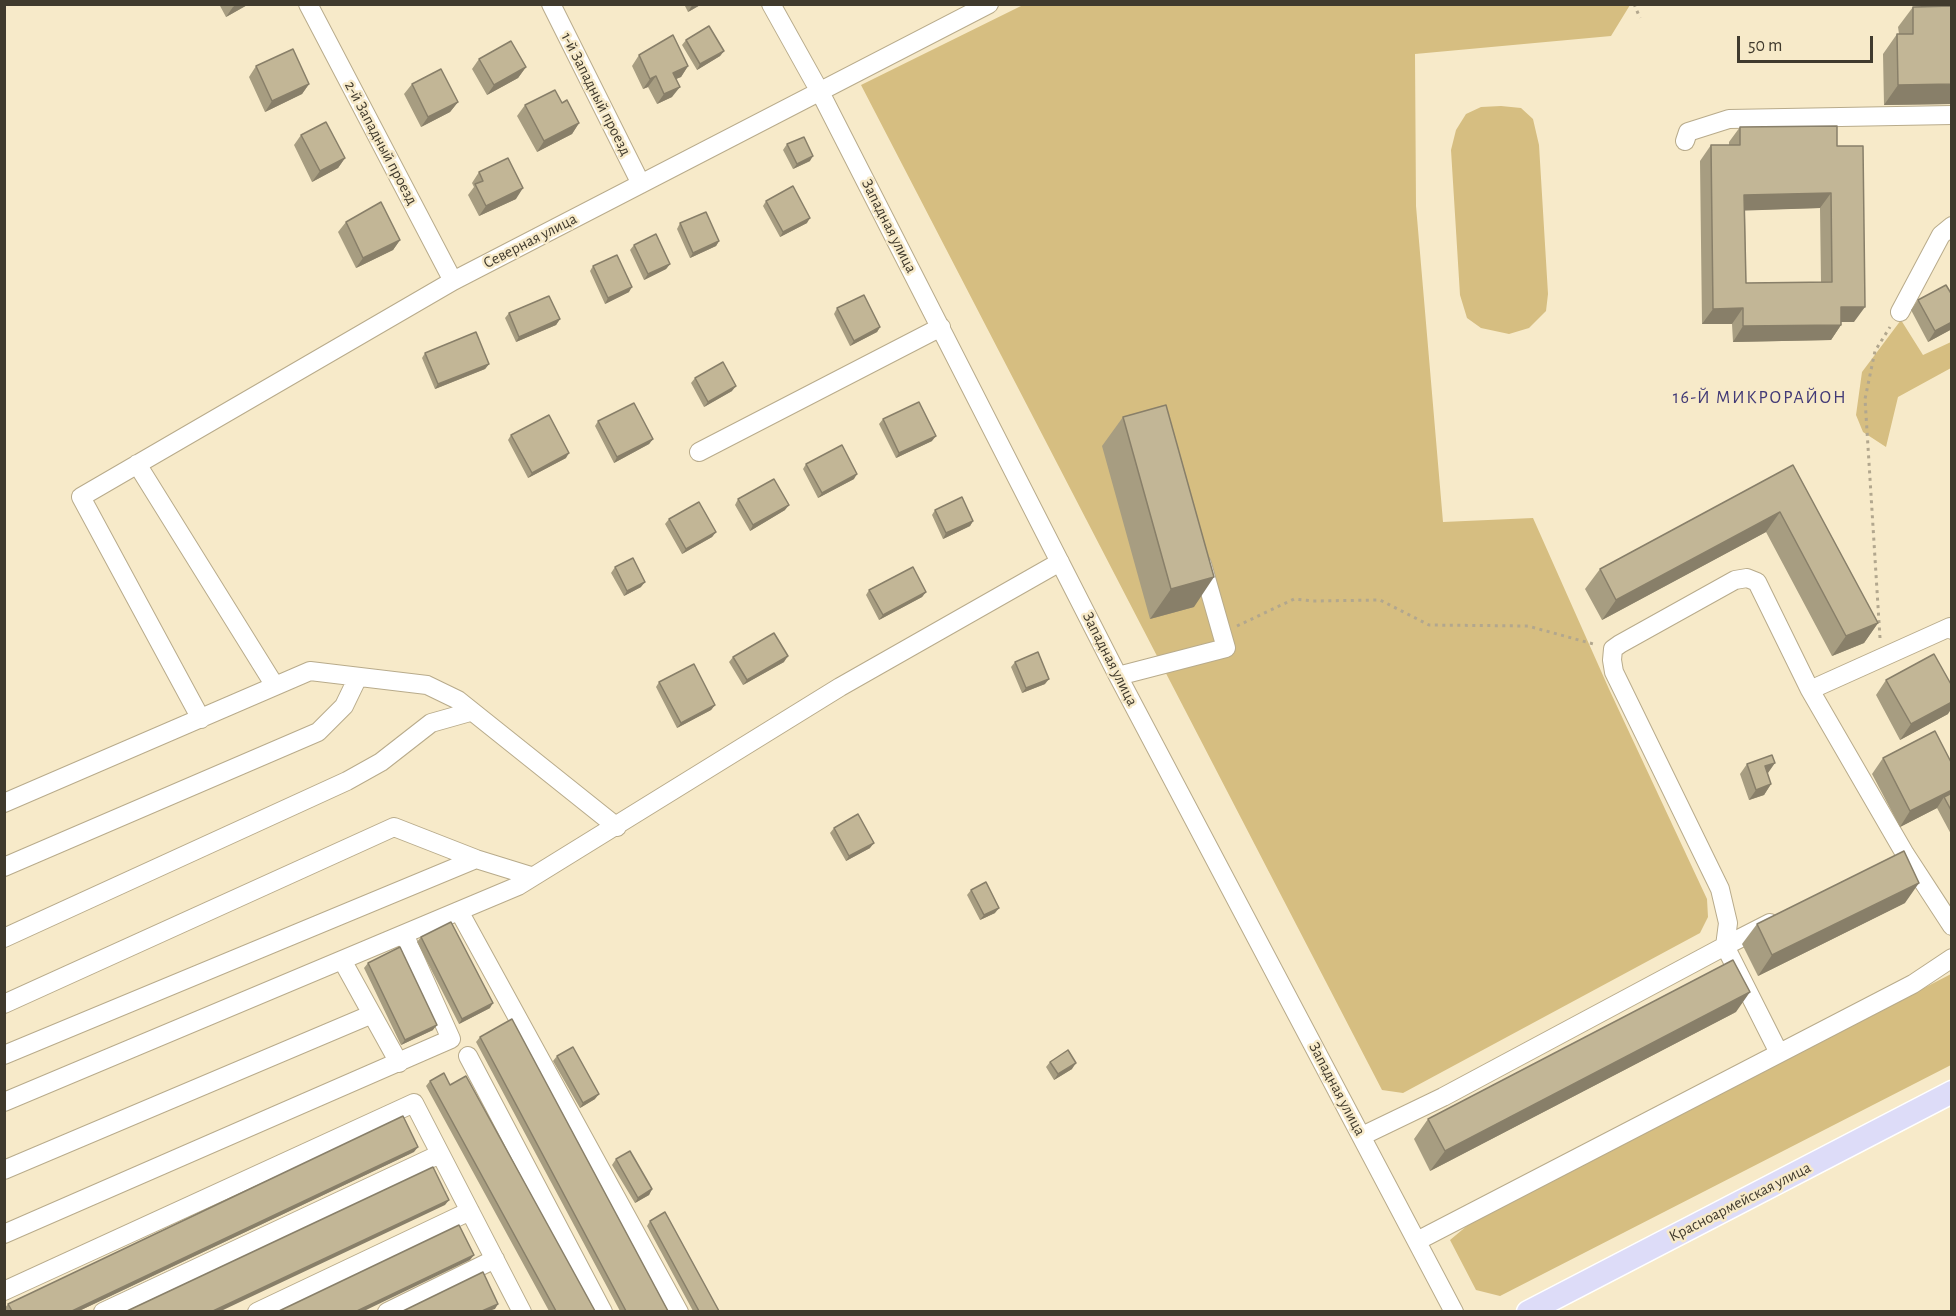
<!DOCTYPE html>
<meta charset="utf-8">
<style>
body{margin:0}
#map{position:relative;width:1956px;height:1316px;overflow:hidden;background:#f7eac9;font-family:"Alegreya Sans",sans-serif}
canvas{display:block}
.frame{position:absolute;inset:0;border:6px solid #403a2d;pointer-events:none}
.scale{position:absolute;left:1737px;top:36px;width:136px;height:27px;box-sizing:border-box;border:3px solid #403a2d;border-top:0;padding-left:8px;font-size:18px;line-height:21px;white-space:nowrap;color:#403a2d;-webkit-text-stroke:4px #f7eac9;paint-order:stroke}
</style>
<div id="map">
<canvas width="1956" height="1316"></canvas>
<div class="frame"></div>
<div class="scale">50 m</div>
</div>
<script>
const ctx = document.querySelector('canvas').getContext('2d');
ctx.lineJoin = 'round';
function fillPath(path, color) { ctx.fillStyle = color; ctx.fill(path, 'evenodd'); }
const shape = rows => new Path2D(rows.map(r => 'M' + r).join(''));
function trace(path, color, width, dash) { ctx.strokeStyle = color; ctx.lineWidth = width; ctx.lineCap = dash ? 'butt' : 'round'; ctx.setLineDash(dash || []); ctx.stroke(path); }
function write(font, color, halo, rows, align = 'center') {
  ctx.font = font + ' "Alegreya Sans",sans-serif'; ctx.lineWidth = 5; ctx.setLineDash([]); ctx.textBaseline = 'middle'; ctx.strokeStyle = halo; ctx.fillStyle = color; for (const [text, x, y, turn = 0] of rows) {
    ctx.save(); ctx.translate(x, y); ctx.rotate((+turn || 0) * Math.PI / 180); ctx.textAlign = isNaN(turn) ? turn : align; if (halo) ctx.strokeText(text, 0, 0); ctx.fillText(text, 0, 0); ctx.restore();
  }
}
fillPath(shape([
 [1023,5,1630,5,1611,36,1415,54,1416,206,1443,522,1533,518,1609,689,1707,899,1708,917,1700,933,1403,1093,1382,1090,861,85],
 [1501,106,1521,108,1533,119,1539,145,1548,294,1546,311,1529,328,1509,334,1481,328,1467,318,1460,295,1451,150,1456,130,1466,114,1481,107],
 [1901,320,1923,355,1951,342,1951,368,1898,397,1886,447,1863,432,1856,415,1862,372],
 [1951,974,1951,1065,1500,1296,1476,1290,1450,1240,1468,1225]
]), '#d6be81');
const minor = shape([
 [308,4,453,281],
 [551,4,641,184],
 [771,4,820,92,1118,676,1454,1312],
 [1685,141,1688,132,1729,119,1952,115],
 [1900,312,1941,235,1952,226],
 [699,452,941,327],
 [137,464,275,686],
 [1118,676,1226,648,1202,564],
 [1810,690,1905,854,1952,926],
 [201,719,81,497,453,281,989,4],
 [4,803,310,671,427,685,458,700,617,827],
 [4,867,318,732,344,706,358,677],
 [459,911,679,1312],
 [1770,923,1725,946,1779,1053],
 [4,938,347,781,381,762,431,723,470,712],
 [342,960,399,1063],
 [4,1004,394,827,476,859,531,876],
 [4,1055,476,859],
 [468,1056,603,1312],
 [4,1102,518,886,840,687,1060,562],
 [1362,1136,1443,1097,1725,946,1728,923,1720,889,1614,672,1612,660,1613,649,1620,644,1735,580,1747,578,1757,582,1810,690,1950,627,1952,630],
 [4,1170,370,1015],
 [4,1234,451,1039,404,934],
 [1419,1240,1913,984,1952,958],
 [4,1291,414,1103,522,1312],
 [103,1312,440,1154],
 [257,1312,470,1211],
 [387,1312,495,1259]
]);
const major = shape([
 [1528,1312,1952,1092]
]);
trace(minor, '#b8ab8b', 20);
trace(major, '#fff', 25);
trace(shape([
 [1634,4,1640,18],
 [1237,626,1294,599,1313,601,1380,600,1429,625,1528,626,1597,645],
 [1880,638,1865,399,1875,351,1890,327]
]), '#b2a78e', 3, [3, 4.5]);
trace(minor, '#fff', 18);
trace(major, '#dddcf8', 22);
fillPath(shape([
 [219,4,249,4,226,17],
 [684,4,702,4,688,12],
 [1913,7,1952,104,1884,105,1883,54,1897,34,1899,34,1898,27],
 [686,40,724,51,720,56,697,70,682,45],
 [639,55,688,66,681,77,676,79,672,97,657,104,648,87,643,89,632,66],
 [479,59,526,67,518,78,487,95,472,69],
 [256,66,309,84,302,94,265,112,249,77],
 [412,84,458,102,450,112,421,127,404,94],
 [562,103,579,123,572,134,537,152,517,116,525,105],
 [1740,127,1837,146,1854,322,1841,322,1841,325,1831,340,1733,342,1732,324,1702,324,1700,161,1711,145,1729,145,1729,142],
 [1820,208,1821,282,1746,283,1745,210],
 [301,135,345,158,338,168,312,182,294,145],
 [787,144,810,161,793,169,783,150],
 [479,172,516,199,479,216,468,195,474,187,472,183],
 [766,201,807,223,780,237,763,206],
 [346,222,400,240,393,250,356,268,338,232],
 [680,223,719,241,716,246,690,258,677,229],
 [634,245,670,264,666,269,644,280,630,250],
 [593,266,629,292,605,304,590,271],
 [1952,295,1952,329,1928,342,1911,310,1918,300],
 [837,308,880,327,877,332,850,346,834,314],
 [509,313,560,319,556,325,516,342,505,318],
 [425,353,489,364,485,369,435,389,422,358],
 [695,378,732,391,704,407,691,383],
 [1123,417,1194,607,1150,619,1102,446],
 [883,419,932,441,896,458,879,424],
 [598,421,653,439,649,444,614,463,595,426],
 [511,435,566,458,528,478,508,440],
 [806,464,854,479,818,498,803,469],
 [1793,465,1878,623,1864,643,1832,656,1766,532,1602,620,1585,589,1600,569],
 [738,499,785,510,750,531,735,505],
 [935,510,973,521,970,526,943,539,932,515],
 [669,519,716,532,712,537,682,554,665,524],
 [615,567,641,587,624,596,611,573],
 [869,590,926,592,922,597,879,620,866,595],
 [733,657,784,662,743,685,729,662],
 [1015,662,1045,684,1022,693,1011,667],
 [1886,680,1948,714,1900,740,1876,695],
 [659,682,715,705,711,710,677,728,656,687],
 [1883,758,1952,764,1952,836,1937,808,1900,827,1872,774],
 [1747,764,1768,773,1767,773,1771,784,1764,795,1749,800,1740,774],
 [834,828,870,848,846,861,830,833],
 [971,890,995,913,980,920,967,895],
 [1905,903,1758,976,1742,944,1757,924],
 [421,937,490,1008,459,1024,417,942],
 [368,963,433,1030,401,1045,364,968],
 [1736,1012,1430,1171,1414,1139,1428,1119],
 [480,1037,668,1311,620,1311,476,1042],
 [557,1056,595,1099,580,1108,553,1061],
 [1050,1062,1072,1069,1054,1080,1046,1067],
 [430,1081,450,1085,595,1311,549,1311,426,1086],
 [414,1152,79,1311,5,1311,4,1309,8,1304],
 [616,1159,652,1189,649,1195,635,1203,612,1165],
 [650,1221,719,1311,693,1311,647,1226]
]), '#a79d81');
fillPath(shape([
 [237,4,249,4,226,17,233,7],
 [693,4,702,4,688,12],
 [724,51,720,56,697,70,700,64],
 [688,66,681,77,666,83,673,73],
 [526,67,518,78,487,95,494,85],
 [656,76,648,87,643,89,650,79],
 [309,84,302,94,265,112,272,101],
 [1952,84,1952,104,1884,105,1898,85],
 [680,87,672,97,657,104,664,94],
 [458,102,450,112,421,127,428,117],
 [579,123,572,134,537,152,544,141],
 [813,156,810,161,793,169,797,164],
 [345,158,338,168,312,182,320,171],
 [523,188,516,199,479,216,486,206],
 [1831,193,1820,208,1733,211,1744,195],
 [810,218,807,223,780,237,783,232],
 [400,240,393,250,356,268,363,258],
 [719,241,716,246,690,258,693,253],
 [670,264,666,269,644,280,648,274],
 [632,287,629,292,605,304,608,298],
 [1841,307,1865,307,1854,322,1830,322],
 [1743,308,1732,324,1702,324,1713,309],
 [560,319,556,325,516,342,519,337],
 [1952,322,1952,329,1928,342,1935,331],
 [1841,325,1831,340,1733,342,1743,326],
 [880,327,877,332,850,346,854,341],
 [489,364,485,369,435,389,438,384],
 [736,386,732,391,704,407,708,402],
 [936,436,932,441,896,458,899,453],
 [653,439,649,444,614,463,617,457],
 [569,453,566,458,528,478,532,473],
 [857,474,854,479,818,498,822,493],
 [789,505,785,510,750,531,753,525],
 [1780,512,1766,532,1602,620,1616,600],
 [973,521,970,526,943,539,946,533],
 [716,532,712,537,682,554,686,549],
 [1214,577,1194,607,1150,619,1171,589],
 [645,582,641,587,624,596,627,591],
 [926,592,922,597,879,620,883,615],
 [1878,623,1864,643,1832,656,1846,636],
 [788,656,784,662,743,685,747,680],
 [1049,679,1045,684,1022,693,1026,688],
 [1952,702,1952,708,1948,714,1900,740,1911,724],
 [715,705,711,710,677,728,681,723],
 [1775,763,1768,773,1757,777,1765,766],
 [1771,784,1764,795,1749,800,1756,790],
 [1952,790,1951,800,1944,797,1937,808,1900,827,1910,811],
 [874,843,870,848,846,861,849,856],
 [1919,883,1905,903,1758,976,1772,955],
 [999,908,995,913,980,920,984,915],
 [1750,992,1736,1012,1430,1171,1445,1151],
 [493,1003,490,1008,459,1024,462,1019],
 [437,1025,433,1030,401,1045,405,1040],
 [1076,1063,1072,1069,1054,1080,1058,1074],
 [599,1094,595,1099,580,1108,583,1103],
 [418,1147,414,1152,79,1311,72,1311],
 [652,1189,649,1195,635,1203,638,1198],
 [449,1200,445,1205,221,1311,213,1311],
 [474,1255,470,1260,364,1311,357,1311],
 [498,1304,495,1309,489,1311,482,1311]
]), '#887f69');
const building = shape([
 [1952,6,1952,84,1898,85,1897,34,1913,34,1913,7,1952,6],
 [709,26,724,51,700,64,686,40,709,26],
 [673,35,688,66,673,73,680,87,664,94,656,76,650,79,639,55,673,35],
 [511,41,526,67,494,85,479,59,511,41],
 [293,49,309,84,272,101,256,66,293,49],
 [441,69,458,102,428,117,412,84,441,69],
 [555,90,562,103,567,100,579,123,544,141,525,105,555,90],
 [326,122,345,158,320,171,301,135,326,122],
 [1837,126,1837,146,1863,146,1865,307,1841,307,1841,325,1743,326,1743,308,1713,309,1711,145,1740,145,1740,127,1837,126],
 [1831,193,1832,282,1746,283,1744,195,1831,193],
 [804,137,813,156,797,164,787,144,804,137],
 [508,158,523,188,486,206,475,184,483,181,479,172,508,158],
 [793,186,810,218,783,232,766,201,793,186],
 [381,202,400,240,363,258,346,222,381,202],
 [706,212,719,241,693,253,680,223,706,212],
 [656,234,670,264,648,274,634,245,656,234],
 [617,255,632,287,608,298,593,266,617,255],
 [1946,285,1952,295,1952,322,1935,331,1918,300,1946,285],
 [864,295,880,327,854,341,837,308,864,295],
 [549,296,560,319,519,337,509,313,549,296],
 [476,332,489,364,438,384,425,353,476,332],
 [723,362,736,386,708,402,695,378,723,362],
 [919,402,936,436,899,453,883,419,919,402],
 [634,403,653,439,617,457,598,421,634,403],
 [1166,405,1214,577,1171,589,1123,417,1166,405],
 [549,415,569,453,532,473,511,435,549,415],
 [842,445,857,474,822,493,806,464,842,445],
 [1793,465,1878,623,1846,636,1780,512,1616,600,1600,569,1793,465],
 [774,479,789,505,753,525,738,499,774,479],
 [962,497,973,521,946,533,935,510,962,497],
 [699,502,716,532,686,549,669,519,699,502],
 [633,558,645,582,627,591,615,567,633,558],
 [913,567,926,592,883,615,869,590,913,567],
 [774,633,788,656,747,680,733,657,774,633],
 [1038,652,1049,679,1026,688,1015,662,1038,652],
 [1934,654,1952,686,1952,702,1911,724,1886,680,1934,654],
 [694,664,715,705,681,723,659,682,694,664],
 [1935,731,1952,764,1952,790,1910,811,1883,758,1935,731],
 [1772,755,1775,763,1765,766,1771,784,1756,790,1747,764,1772,755],
 [1952,793,1952,812,1944,797,1952,793],
 [858,814,874,843,849,856,834,828,858,814],
 [1904,851,1919,883,1772,955,1757,924,1904,851],
 [986,882,999,908,984,915,971,890,986,882],
 [451,922,493,1003,462,1019,421,937,451,922],
 [400,947,437,1025,405,1040,368,963,400,947],
 [1733,960,1750,992,1445,1151,1428,1119,1733,960],
 [512,1019,668,1311,626,1311,480,1037,512,1019],
 [573,1047,599,1094,583,1103,557,1056,573,1047],
 [1068,1050,1076,1063,1058,1074,1050,1062,1068,1050],
 [444,1073,450,1085,466,1076,595,1311,556,1311,430,1081,444,1073],
 [403,1116,418,1147,72,1311,12,1311,8,1304,403,1116],
 [630,1151,652,1189,638,1198,616,1159,630,1151],
 [433,1167,449,1200,213,1311,127,1311,433,1167],
 [665,1212,719,1311,699,1311,650,1221,665,1212],
 [459,1225,474,1255,357,1311,279,1311,459,1225],
 [483,1272,498,1304,482,1311,403,1311,483,1272]
]);
fillPath(building, '#c2b696');
trace(building, '#887f69', 1.5);
write('16px', '#403a2d', '#f7eac9', [
 ["1-й Западный проезд",596,94,63],
 ["2-й Западный проезд",381,143,62],
 ["Западная улица",889,226,63],
 ["Северная улица",530,241,-27],
 ["Западная улица",1110,659,63],
 ["Западная улица",1337,1089,62],
 ["Красноармейская улица",1740,1202,-27]
]);
ctx.letterSpacing = '1.5px';
write('18px', '#413976', '#f7eac9', [
 ["16-Й МИКРОРАЙОН",1760,398]
]);
ctx.letterSpacing = '0px';
</script>
